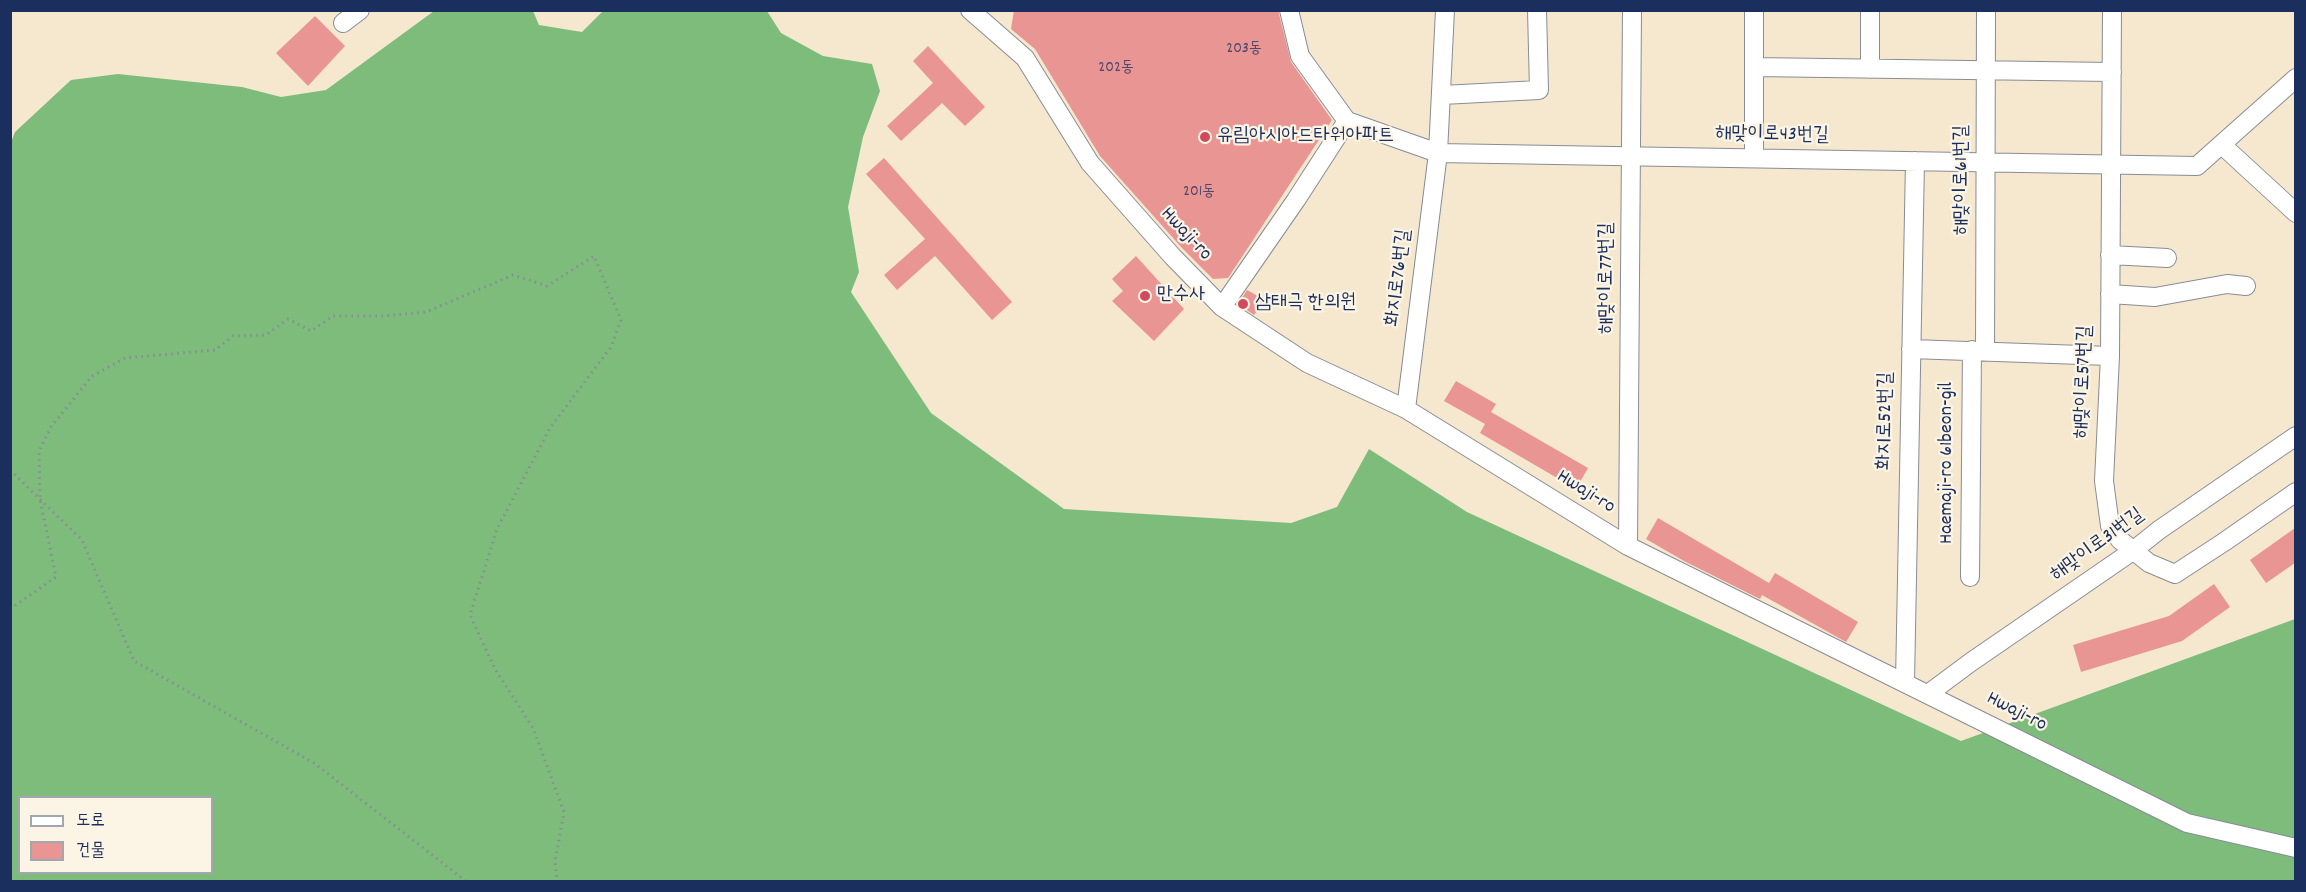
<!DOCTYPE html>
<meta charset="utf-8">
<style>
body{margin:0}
#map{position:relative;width:2306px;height:892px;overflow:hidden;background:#f5e8ce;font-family:Dekko,"Poor Story",sans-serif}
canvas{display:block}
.frame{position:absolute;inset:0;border:12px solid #1b2f5e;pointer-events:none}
.legend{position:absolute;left:18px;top:796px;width:195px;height:78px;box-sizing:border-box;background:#fcf5e5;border:2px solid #a2a6af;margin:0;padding:8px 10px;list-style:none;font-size:18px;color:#1b2f5e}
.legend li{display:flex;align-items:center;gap:12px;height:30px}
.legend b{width:30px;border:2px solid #a2a6af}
</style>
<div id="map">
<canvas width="2306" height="892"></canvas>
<div class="frame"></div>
<ul class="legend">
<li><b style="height:8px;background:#fff"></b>도로</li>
<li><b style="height:16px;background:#e99593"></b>건물</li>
</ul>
</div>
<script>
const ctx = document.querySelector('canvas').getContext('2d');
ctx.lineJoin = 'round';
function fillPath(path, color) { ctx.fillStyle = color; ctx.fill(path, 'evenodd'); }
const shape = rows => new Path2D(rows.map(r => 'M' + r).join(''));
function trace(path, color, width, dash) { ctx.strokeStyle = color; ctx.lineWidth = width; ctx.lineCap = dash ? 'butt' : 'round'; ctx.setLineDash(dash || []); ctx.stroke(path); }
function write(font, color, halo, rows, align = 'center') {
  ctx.font = font + ' Dekko,"Poor Story",sans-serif'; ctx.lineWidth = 4.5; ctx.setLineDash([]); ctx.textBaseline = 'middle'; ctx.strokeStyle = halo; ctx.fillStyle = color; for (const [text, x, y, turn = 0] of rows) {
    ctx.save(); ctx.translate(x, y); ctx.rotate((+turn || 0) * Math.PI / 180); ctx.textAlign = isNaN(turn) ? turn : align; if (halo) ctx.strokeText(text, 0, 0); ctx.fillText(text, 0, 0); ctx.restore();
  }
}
fillPath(shape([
 [434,11,533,11,539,25,582,32,603,11,767,11,781,33,823,56,872,64,880,91,863,137,848,207,859,272,851,292,931,413,1064,509,1291,523,1337,507,1369,449,1467,512,1961,741,2295,619,2295,881,11,882,10,145,15,132,71,80,118,74,242,87,281,97,326,90],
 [20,798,212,798,212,872,20,872]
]), '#7ebc7c');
fillPath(shape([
 [1014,10,1278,10,1291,62,1332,120,1228,278,1213,279,1182,248,1100,156,1035,49,1011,29],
 [315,16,345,46,308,86,276,53],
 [928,46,985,107,965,126,942,103,901,141,887,126,933,83,913,61],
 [884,158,1012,302,992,320,935,256,897,290,884,275,925,239,866,174],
 [1136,256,1184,309,1154,341,1112,301,1123,291,1112,279],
 [1247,290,1265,300,1254,315,1238,304],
 [1456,381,1496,404,1491,412,1588,468,1576,489,1480,433,1485,424,1444,401],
 [1658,518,1769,583,1775,573,1858,622,1846,642,1762,595,1760,599,1684,561,1646,539],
 [2295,528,2295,563,2266,583,2250,560],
 [2214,584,2230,607,2182,641,2081,672,2073,645,2169,616]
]), '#e99593');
const minor = shape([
 [970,10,1025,58,1090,163,1173,257,1222,307,1307,363,1406,409,1628,546,2187,823,2296,848],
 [1289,10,1300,56,1347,121,1438,153,2197,166,2296,78],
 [1754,10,1754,158],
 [2112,10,2110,356,2104,481,2110,526,2120,540,2149,563,2175,574,2224,542,2296,492],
 [343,23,360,10],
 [1754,67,2112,72],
 [1870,69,1870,10],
 [1442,95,1539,90,1537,10],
 [2222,145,2296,213],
 [2110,255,2167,258],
 [2110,294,2155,297,2227,284,2246,286],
 [1222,307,1296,200,1347,121],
 [1911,349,2110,356],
 [1985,350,1986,10],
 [1406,409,1438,153,1445,10],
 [1628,546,1632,10],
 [1970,577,1972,350],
 [1905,682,1915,161],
 [1928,694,1971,662,2134,550,2159,530,2296,436]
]);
trace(minor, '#888c96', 20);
trace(shape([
 [10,470,82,540,134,661,314,763,467,882],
 [10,609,56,577,40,499,39,451,51,427,92,376,125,358,215,350,233,336,266,335,288,319,311,331,333,316,384,316,426,312,513,275,547,286,594,256,621,320,611,347,550,428,497,529,470,615,495,669,533,728,564,812,555,861,557,882]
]), '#888c96', 3, [1.5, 4.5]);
trace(minor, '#fff', 18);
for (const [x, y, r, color] of [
 [1205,137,6,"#d1495b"],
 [1145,296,6,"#d1495b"],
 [1243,304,6,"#d1495b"]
]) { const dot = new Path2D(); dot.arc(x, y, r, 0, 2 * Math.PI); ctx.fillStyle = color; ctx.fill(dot); trace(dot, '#fcf5e5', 2); }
write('16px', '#4e486b', null, [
 ["203동",1244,50],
 ["202동",1116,69],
 ["201동",1199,193]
]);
write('20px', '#1b2f5e', '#fcf5e5', [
 ["해맞이로43번길",1772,136,1],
 ["해맞이로61번길",1963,180,-90],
 ["Hwaji-ro",1185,235,47],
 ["화지로76번길",1400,278,-83],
 ["해맞이로77번길",1608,278,-90],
 ["해맞이로57번길",2085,382,-88],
 ["화지로52번길",1887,421,-89],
 ["Haemaji-ro 61beon-gil",1948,463,-90],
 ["Hwaji-ro",1585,493,32],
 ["해맞이로31번길",2098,546,-36],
 ["Hwaji-ro",2016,713,27]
]);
write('20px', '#1b2f5e', '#fcf5e5', [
 ["유림아시아드타워아파트",1217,137],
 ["만수사",1157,296],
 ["삼태극 한의원",1255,304]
], 'left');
</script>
